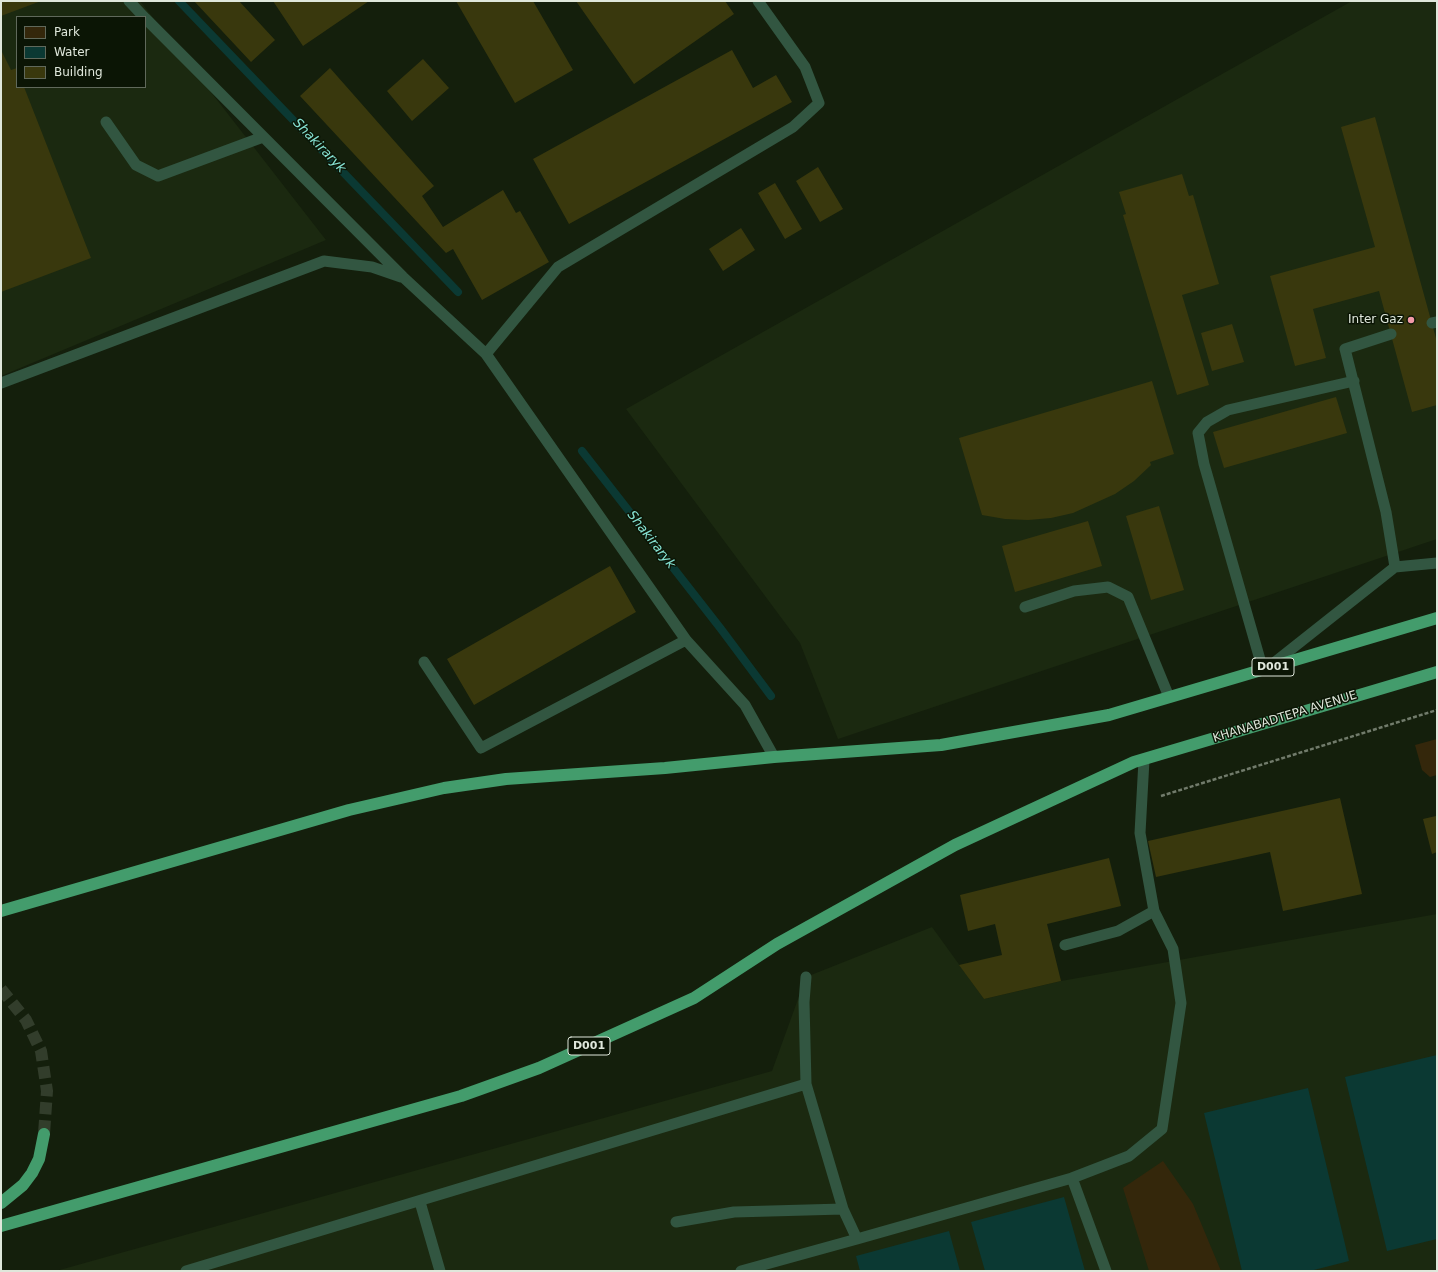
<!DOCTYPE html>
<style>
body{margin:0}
#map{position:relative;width:1438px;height:1272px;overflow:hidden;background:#141f0c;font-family:"DejaVu Sans",sans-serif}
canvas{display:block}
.frame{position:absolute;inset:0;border:2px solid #dfe7db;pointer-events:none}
.legend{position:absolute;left:16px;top:16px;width:130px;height:72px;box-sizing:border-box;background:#0b1505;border:1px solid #60695b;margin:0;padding:5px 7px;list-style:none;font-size:12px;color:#dfe7db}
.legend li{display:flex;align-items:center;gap:8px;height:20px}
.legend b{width:20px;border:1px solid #60695b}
</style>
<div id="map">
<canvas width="1438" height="1272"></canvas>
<div class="frame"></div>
<ul class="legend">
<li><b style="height:11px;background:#34270b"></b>Park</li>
<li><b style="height:11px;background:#0b3933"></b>Water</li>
<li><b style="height:11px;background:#39380d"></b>Building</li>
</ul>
</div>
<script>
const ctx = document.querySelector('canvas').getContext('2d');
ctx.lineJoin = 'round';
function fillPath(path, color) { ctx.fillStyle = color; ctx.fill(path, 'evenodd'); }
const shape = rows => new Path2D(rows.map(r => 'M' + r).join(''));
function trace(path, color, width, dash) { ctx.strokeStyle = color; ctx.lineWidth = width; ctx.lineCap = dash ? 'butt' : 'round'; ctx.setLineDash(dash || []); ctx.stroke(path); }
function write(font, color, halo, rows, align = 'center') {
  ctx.font = font + ' "DejaVu Sans",sans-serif'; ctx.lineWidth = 3; ctx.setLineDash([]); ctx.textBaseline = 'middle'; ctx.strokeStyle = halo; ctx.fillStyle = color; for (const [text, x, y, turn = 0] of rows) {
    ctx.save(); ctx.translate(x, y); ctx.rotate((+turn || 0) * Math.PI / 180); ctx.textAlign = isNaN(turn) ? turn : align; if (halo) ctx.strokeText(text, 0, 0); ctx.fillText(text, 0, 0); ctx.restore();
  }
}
fillPath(shape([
 [1,1,140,1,326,240,1,376],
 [17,17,145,17,145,87,17,87],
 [1352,1,1437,1,1437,539,838,739,800,643,626,409],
 [1437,914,1437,1271,56,1271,772,1071,806,977,932,927,984,999,1061,981]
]), '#1b2910');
fillPath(shape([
 [1437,739,1437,775,1430,777,1422,770,1415,745],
 [1163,1161,1193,1204,1221,1271,1149,1271,1123,1188]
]), '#34270b');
fillPath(shape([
 [1437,1055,1437,1239,1387,1251,1345,1077],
 [1308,1088,1349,1261,1310,1271,1242,1271,1204,1113],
 [1064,1197,1085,1271,985,1271,971,1222],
 [949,1231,960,1271,860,1271,856,1256]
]), '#0b3933');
trace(shape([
 [179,1,458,292],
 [582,451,721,629,771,696]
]), '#0b3933', 8);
fillPath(shape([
 [1,1,41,1,1,16],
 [194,1,239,1,275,40,251,62],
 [273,1,369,1,303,46],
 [456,1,533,1,573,70,515,103],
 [576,1,725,1,734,14,634,84],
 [1,50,11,70,17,68,17,87,24,87,91,258,1,292],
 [732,50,753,88,776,75,792,102,569,224,533,159],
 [423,59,449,88,412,121,387,91],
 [330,68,434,186,422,196,443,227,503,190,516,213,520,211,549,262,482,300,453,249,446,253,300,96],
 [1375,117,1437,342,1437,405,1412,412,1379,291,1313,309,1326,358,1295,366,1270,276,1375,247,1341,127],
 [818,167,843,209,820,222,796,181],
 [1182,174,1189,196,1193,195,1219,284,1182,295,1209,385,1177,395,1123,215,1126,214,1119,192],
 [775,183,802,229,785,239,758,193],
 [741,228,755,250,723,271,709,249],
 [1232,324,1244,362,1212,371,1201,333],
 [1152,381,1174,454,1150,462,1151,465,1134,481,1115,494,1073,513,1051,518,1028,520,1005,519,982,515,959,438],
 [1336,397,1347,433,1224,468,1213,432],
 [1159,506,1184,590,1151,600,1126,516],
 [1088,521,1102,566,1015,592,1002,546],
 [610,566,636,612,474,705,447,659],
 [1340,798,1362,894,1283,911,1270,852,1156,877,1148,841],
 [1436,816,1437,852,1432,854,1423,819],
 [1109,858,1121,906,1047,924,1061,981,984,999,959,965,1002,955,995,924,968,931,960,895]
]), '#39380d');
trace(shape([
 [1,989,26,1020,41,1051,47,1091,44,1134]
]), '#323d2b', 12, [12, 6]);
trace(shape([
 [1161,796,1437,710]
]), '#717b6b', 2.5, [4, 2]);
trace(shape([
 [129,1,144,17],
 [145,18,403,277,486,354,686,640,745,705,774,757],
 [106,122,136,165,158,176,263,137],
 [1432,323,1437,322],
 [486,354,558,267,793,127,819,103,805,67,758,1],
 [1,383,324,261,372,267,401,277],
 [1395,567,1437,563],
 [1025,607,1074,591,1108,587,1128,597,1169,697],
 [424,662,481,748,686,640],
 [1270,666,1395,567,1386,512,1345,349,1391,334],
 [1263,670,1204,464,1198,433,1207,422,1228,410,1354,381],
 [1065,945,1118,931,1154,911,1140,833,1144,760],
 [806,977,804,1002,806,1084,843,1209,857,1239,1072,1178,1106,1271],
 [1072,1178,1129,1156,1162,1129,1181,1003,1173,949,1154,911],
 [420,1202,440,1271],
 [676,1222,734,1212,843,1209],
 [186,1271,806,1084],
 [741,1271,857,1239]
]), '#325641', 11);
trace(shape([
 [1,911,349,810,444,788,506,779,665,768,774,757,941,745,1109,715,1437,618],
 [1,1203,23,1185,32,1173,39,1159,44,1134],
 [1,1226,461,1096,539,1068,694,998,777,944,955,845,1134,762,1437,672]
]), '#439c6c', 12);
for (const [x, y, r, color] of [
 [1411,320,4,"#f39aa8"]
]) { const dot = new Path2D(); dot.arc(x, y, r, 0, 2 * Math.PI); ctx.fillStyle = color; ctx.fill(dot); trace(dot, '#0b1505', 1.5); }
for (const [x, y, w] of [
 [1273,667,42],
 [589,1046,42]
]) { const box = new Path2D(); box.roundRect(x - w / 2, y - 9, w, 18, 3); ctx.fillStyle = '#0b1505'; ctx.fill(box); trace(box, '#dfe7db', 1); }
write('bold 11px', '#dfe7db', null, [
 ["D001",1273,667],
 ["D001",589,1046]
]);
write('12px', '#dfe7db', '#0b1505', [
 ["Inter Gaz",1403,320]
], 'right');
write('12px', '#dfe7db', '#0b1505', [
 ["KHANABADTEPA AVENUE",1285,717,-17]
]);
write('italic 13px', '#86e2d3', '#0b1505', [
 ["Shakiraryk",319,146,46],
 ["Shakiraryk",651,540,52]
]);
</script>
